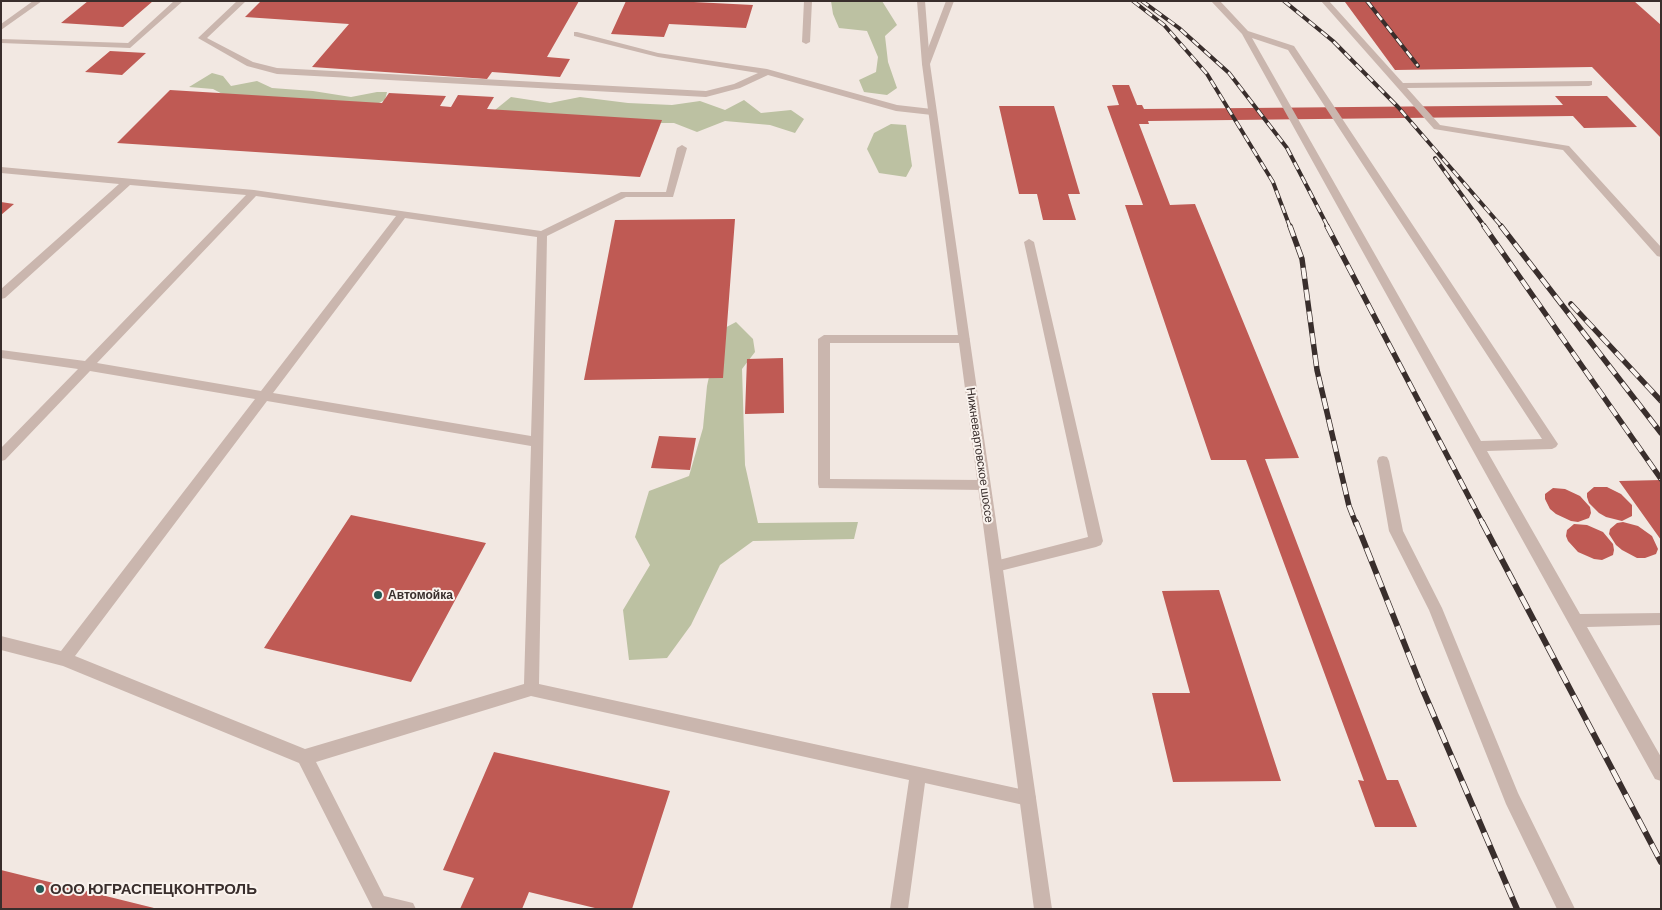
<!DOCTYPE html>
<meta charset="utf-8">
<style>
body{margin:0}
#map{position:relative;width:1662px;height:910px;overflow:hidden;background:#f2e8e2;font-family:Barlow,sans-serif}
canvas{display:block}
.frame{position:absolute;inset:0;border:2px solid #392e2c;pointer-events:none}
</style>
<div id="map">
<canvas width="1662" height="910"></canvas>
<div class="frame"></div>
</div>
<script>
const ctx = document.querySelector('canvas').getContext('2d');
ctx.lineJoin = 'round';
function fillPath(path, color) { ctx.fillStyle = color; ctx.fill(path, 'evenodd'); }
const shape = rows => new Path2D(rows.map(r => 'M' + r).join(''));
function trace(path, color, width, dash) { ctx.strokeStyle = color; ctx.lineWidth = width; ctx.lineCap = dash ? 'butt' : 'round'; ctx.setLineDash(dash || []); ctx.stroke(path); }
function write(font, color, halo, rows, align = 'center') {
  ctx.font = font + ' Barlow,sans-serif'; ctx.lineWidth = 4; ctx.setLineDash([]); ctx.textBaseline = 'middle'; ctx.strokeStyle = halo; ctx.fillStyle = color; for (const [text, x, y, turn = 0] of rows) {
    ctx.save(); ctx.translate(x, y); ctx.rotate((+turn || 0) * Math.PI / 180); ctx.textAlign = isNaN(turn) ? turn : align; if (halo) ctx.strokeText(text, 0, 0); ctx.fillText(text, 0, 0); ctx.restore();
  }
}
fillPath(shape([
 [831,1,882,1,897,25,885,36,888,62,897,88,887,95,864,92,859,80,876,72,878,57,867,31,839,28,833,14],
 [212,73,223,76,231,86,257,81,272,88,313,91,351,97,377,92,387,92,385,100,371,107,230,98,213,89,189,87],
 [511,97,550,103,580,97,628,103,672,105,700,101,725,110,744,100,761,113,791,110,804,119,795,133,770,125,725,121,697,132,674,123,637,123,495,110],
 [891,124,906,125,912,166,906,177,879,173,867,149,874,133],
 [736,322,753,339,755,352,742,369,745,465,758,523,858,522,854,539,753,541,720,565,691,625,667,658,629,660,623,610,650,565,635,537,649,491,689,476,703,428,707,386,719,331]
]), '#bcc1a2');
fillPath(shape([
 [88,1,153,1,123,27,61,23],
 [261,1,579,1,547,57,570,59,560,77,492,72,487,79,312,67,349,24,245,17],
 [626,1,674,1,753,5,746,28,669,24,664,37,611,34],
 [1634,1,1661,25,1661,138,1592,67,1395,70,1345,2],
 [110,51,146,53,122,75,85,72],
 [1112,85,1129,85,1137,105,1142,105,1144,109,1563,105,1555,96,1607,96,1637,127,1584,128,1573,116,1148,121,1149,124,1139,124,1170,205,1195,204,1299,458,1265,459,1387,780,1398,780,1417,827,1375,827,1358,780,1364,781,1246,460,1211,460,1125,205,1143,205,1107,106,1119,105],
 [170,90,382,103,389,93,446,96,440,106,451,107,458,95,494,97,487,109,662,120,640,177,117,143],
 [999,106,1054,106,1080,194,1068,194,1076,220,1043,220,1037,194,1019,194],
 [1,202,14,204,1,215],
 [735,219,723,378,584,380,615,220],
 [783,358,784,413,745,414,747,359],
 [659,436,696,438,690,470,651,468],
 [1661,480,1661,540,1619,481],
 [1594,487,1607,487,1621,494,1632,505,1632,516,1622,521,1606,517,1599,513,1589,503,1587,497,1587,493],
 [1553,488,1565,489,1580,496,1590,507,1591,513,1589,518,1578,522,1571,521,1556,514,1550,509,1545,499,1545,494],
 [351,515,486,543,411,682,264,648],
 [1623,522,1638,526,1652,536,1658,549,1656,554,1645,558,1637,558,1622,550,1616,545,1609,534,1610,529,1617,523],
 [1574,524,1587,525,1603,532,1613,544,1614,550,1613,555,1602,560,1594,559,1578,552,1568,541,1566,536,1567,530],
 [1219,590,1281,781,1173,782,1152,693,1190,693,1162,591],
 [494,752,670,791,632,909,599,909,529,892,522,909,460,909,474,878,443,870],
 [1,870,154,908,154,909,1,909]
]), '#bf5a54');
fillPath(shape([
 [33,1,42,1,1,30,1,24,33,1],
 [174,1,183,1,130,48,1,43,1,39,128,43,174,1],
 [237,1,246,1,207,38,253,62,277,68,706,91,734,84,758,73,658,57,574,36,574,32,577,32,658,53,767,69,897,105,932,109,936,112,932,115,896,111,768,75,740,88,706,97,277,74,247,66,198,38,237,1],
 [804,1,812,1,810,42,806,44,802,42,804,1],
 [946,1,954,1,930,64,923,66,922,64,946,1],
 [1211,1,1220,1,1248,31,1294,46,1556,441,1558,444,1556,447,1552,449,1487,451,1580,614,1661,613,1661,625,1587,627,1661,757,1661,781,1655,779,1242,34,1211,1],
 [1252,38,1288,50,1542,439,1481,441,1252,38],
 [1321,1,1329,1,1403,83,1592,81,1592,85,1589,86,1407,88,1440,125,1569,146,1661,247,1661,257,1657,256,1563,150,1434,129,1321,1],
 [682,145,687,148,673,197,626,197,547,236,539,684,1034,792,1036,798,1034,804,1028,806,925,783,908,909,890,909,909,780,531,696,316,762,384,896,413,903,416,909,373,909,299,763,63,666,1,650,1,636,61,651,255,399,90,371,5,460,1,461,1,448,78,369,1,358,1,350,85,361,246,195,130,185,5,298,1,299,1,289,119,184,1,173,1,167,254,190,541,231,621,192,666,192,677,148,682,145],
 [256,196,396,216,261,391,97,363,256,196],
 [405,218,537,237,531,436,273,393,405,218],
 [267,401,531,446,524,684,305,749,75,656,267,401],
 [1029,239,1034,242,1103,541,1101,545,1096,547,996,572,991,570,989,566,991,562,1088,537,1024,242,1029,239],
 [824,335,964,335,970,339,964,343,830,343,830,479,984,480,989,481,990,485,989,489,984,490,819,488,818,484,818,339,824,335],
 [1383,456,1387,457,1389,461,1403,531,1442,608,1518,793,1575,909,1557,909,1506,804,1429,610,1389,531,1377,461,1379,457,1383,456]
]), '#cab6ae');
fillPath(shape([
 [917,1,925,1,930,64,1052,909,1034,909,922,64,917,1]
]), '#cab6ae');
const railFar2 = shape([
 [1133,1,1164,25,1207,74,1273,182,1290,227],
 [1142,1,1179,28,1229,73,1287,148,1328,227],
 [1284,1,1333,41,1398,107,1502,227],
 [1367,1,1418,66],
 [1435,158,1485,227]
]);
const railFar1 = shape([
 [1290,226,1302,259,1317,370,1349,506,1356,524],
 [1327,226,1483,524],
 [1484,226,1661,479],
 [1501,226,1661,433],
 [1571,304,1661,401]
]);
const rail = shape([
 [1356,522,1422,688,1517,909],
 [1482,522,1661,862]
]);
trace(railFar2, '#392e2c', 4);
trace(railFar1, '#392e2c', 5.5);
trace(rail, '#392e2c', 6);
trace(railFar2, '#faf3ee', 2.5, [8]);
trace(railFar1, '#faf3ee', 4, [11]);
trace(rail, '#faf3ee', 4.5, [14]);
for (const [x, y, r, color] of [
 [378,595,5,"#235953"],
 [40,889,5,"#235953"]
]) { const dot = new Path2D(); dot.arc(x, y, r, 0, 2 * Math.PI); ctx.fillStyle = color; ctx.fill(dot); trace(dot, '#faf3ee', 2); }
write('12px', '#392e2c', '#faf3ee', [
 ["Нижневартовское шоссе",980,455,82]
]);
write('bold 12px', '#392e2c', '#faf3ee', [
 ["Автомойка",388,595]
], 'left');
write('bold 15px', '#392e2c', '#faf3ee', [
 ["ООО ЮГРАСПЕЦКОНТРОЛЬ",50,889]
], 'left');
</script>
